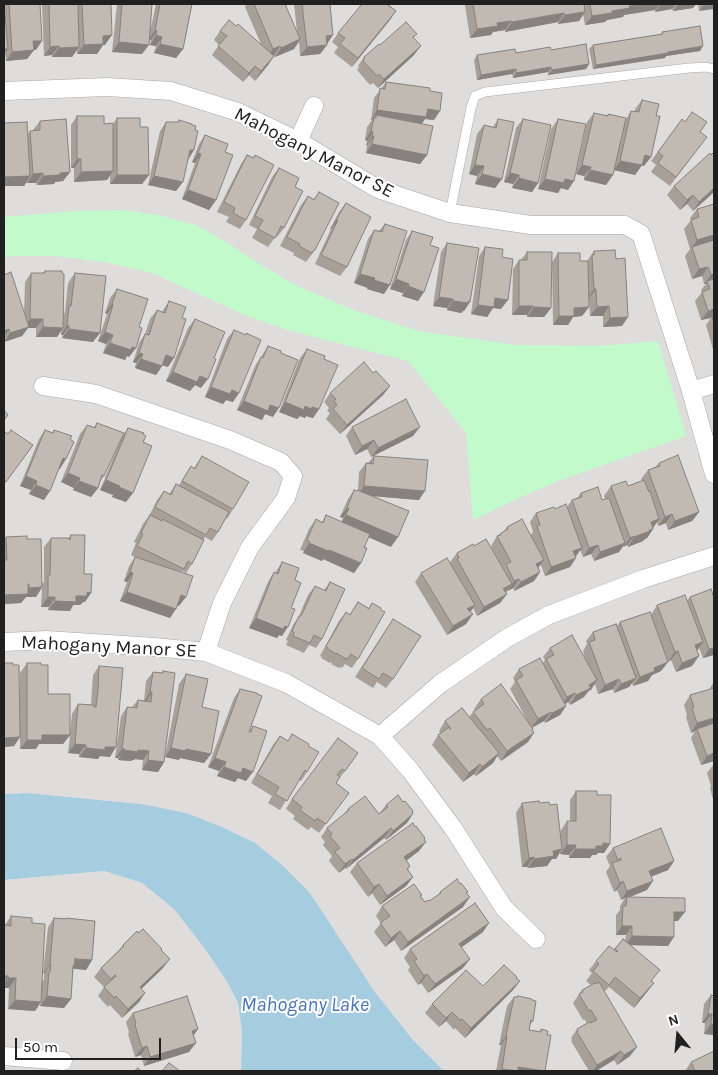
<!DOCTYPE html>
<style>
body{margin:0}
#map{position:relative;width:718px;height:1075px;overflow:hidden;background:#f0eee6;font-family:Karla,sans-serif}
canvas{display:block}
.frame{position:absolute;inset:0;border:5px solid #202020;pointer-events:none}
.north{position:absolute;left:653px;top:1010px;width:50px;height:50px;-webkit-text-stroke:4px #fff;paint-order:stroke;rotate:343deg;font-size:14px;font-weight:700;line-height:20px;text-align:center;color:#202020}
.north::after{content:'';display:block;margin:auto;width:18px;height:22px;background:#202020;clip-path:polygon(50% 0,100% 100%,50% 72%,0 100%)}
.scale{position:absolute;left:15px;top:1038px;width:146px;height:22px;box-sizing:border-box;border:2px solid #202020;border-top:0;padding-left:6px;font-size:15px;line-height:18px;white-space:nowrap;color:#202020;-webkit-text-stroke:4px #fff;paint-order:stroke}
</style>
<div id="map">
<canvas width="718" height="1075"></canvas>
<div class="frame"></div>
<div class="north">N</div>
<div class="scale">50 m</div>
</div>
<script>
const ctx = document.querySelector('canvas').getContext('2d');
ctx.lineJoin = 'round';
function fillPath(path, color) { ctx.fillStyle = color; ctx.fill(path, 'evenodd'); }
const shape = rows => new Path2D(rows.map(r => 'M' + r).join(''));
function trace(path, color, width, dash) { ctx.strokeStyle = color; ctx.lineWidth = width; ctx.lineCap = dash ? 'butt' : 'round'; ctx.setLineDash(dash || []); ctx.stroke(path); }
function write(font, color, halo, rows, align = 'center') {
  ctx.font = font + ' Karla,sans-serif'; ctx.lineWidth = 4; ctx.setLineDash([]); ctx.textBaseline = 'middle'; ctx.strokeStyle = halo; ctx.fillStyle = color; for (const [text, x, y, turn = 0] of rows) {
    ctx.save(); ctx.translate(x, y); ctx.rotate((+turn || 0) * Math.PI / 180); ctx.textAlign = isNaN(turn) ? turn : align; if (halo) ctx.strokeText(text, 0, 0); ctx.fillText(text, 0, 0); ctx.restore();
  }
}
fillPath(shape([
 [4,4,714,4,714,1071,444,1071,413,1040,375,992,310,893,141,804,27,793,4,794],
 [104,871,142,883,174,909,205,949,226,980,238,1004,242,1032,241,1071,4,1071,4,880]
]), '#dedddc');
fillPath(shape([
 [123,210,158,215,196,225,227,243,261,265,299,287,356,311,418,331,515,345,597,346,658,341,686,436,555,482,514,500,473,520,466,433,408,361,287,330,247,316,152,273,104,262,55,256,12,256,4,258,4,217,75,211]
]), '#c3facc');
fillPath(shape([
 [27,793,141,804,186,813,222,827,255,843,282,865,310,893,375,992,413,1040,444,1071,241,1071,242,1032,238,1003,226,980,205,949,174,909,142,883,104,871,4,880,4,794]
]), '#a6cddf');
const service = shape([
 [450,213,471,108,475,96,485,92,689,68,706,67,714,69]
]);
const minor = shape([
 [4,91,107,87,171,91,238,112,298,141,378,189,450,213,531,225,625,225,641,234,691,391,714,474],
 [298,141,314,106],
 [43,386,96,394,230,440,281,462,293,476,286,498,250,547,222,603,206,652],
 [691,391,714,384],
 [4,642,47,640,154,647,206,652,286,683,380,736,410,770,453,828,504,908,536,939],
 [380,736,440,684,507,638,549,615,643,579,714,556],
 [4,1056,63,1061]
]);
trace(service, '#a7a7a7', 10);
trace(minor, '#a7a7a7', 19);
trace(service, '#fff', 9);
trace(minor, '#fff', 18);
fillPath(shape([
 [4,4,40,4,36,50,34,50,27,59,6,61,5,52,4,54],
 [42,4,111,4,105,45,103,45,97,54,77,54,77,50,72,57,52,57,52,55,44,56],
 [117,4,152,4,150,32,156,4,192,4,183,49,176,58,154,53,156,46,150,45,151,40,149,40,142,54,112,52],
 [247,4,285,4,297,32,294,4,330,4,327,45,320,54,300,56,299,42,294,49,275,57,274,56,268,65,255,81,249,75,243,82,212,55,219,45,214,40,220,31,236,26,261,44,245,7],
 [466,4,696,4,693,8,673,11,672,9,655,12,655,10,624,15,623,17,607,20,605,22,585,25,583,14,579,21,558,24,558,22,505,32,505,30,493,32,491,35,470,38,465,5],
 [698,4,714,4,699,11],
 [389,5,396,11,352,67,334,53,338,47,332,42,338,33],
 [662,32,700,51,666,56,665,58,593,69,589,49,593,45,661,34],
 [414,38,414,55,378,88,373,83,370,85,357,70,359,67,358,66,364,57,380,45],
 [551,50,589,64,586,69,548,75,548,72,513,78,512,74,477,80,474,60,477,55,516,53],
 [386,82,430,91,434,120,425,119,422,124,427,155,420,164,366,153,367,145,366,145,367,141,365,140,367,127,372,120,371,120,374,98],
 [642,100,644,166,642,165,635,175,614,170,606,185,584,180,584,176,576,174,587,122,594,113,607,116,608,114,626,119,631,111,635,112,635,109],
 [77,116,104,124,113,124,117,118,140,127,149,175,142,184,110,184,110,175,107,180,74,182,74,168,71,168,71,125],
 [498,119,495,188,475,184,477,176,469,174,477,134,484,125,493,127],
 [523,119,538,183,532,192,512,188,513,184,504,182,516,128],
 [558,119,568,190,561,188,558,193,538,189,551,129],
 [682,119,700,132,700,146,670,186,651,172,656,165,651,161],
 [179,120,192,125,195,130,194,150,188,159,176,191,148,185,160,131,166,122,178,122],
 [40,121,70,172,63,181,55,182,54,184,37,185,36,183,27,183,27,182,24,186,28,134,30,131,33,130],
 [205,135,216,200,209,210,182,199,195,163,192,162,199,144],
 [714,152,714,192,693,211,687,204,680,210,667,195,674,186],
 [247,155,253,158,255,155,246,220,240,229,226,222,229,217,217,212,241,164],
 [279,168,295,187,284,228,277,237,276,236,268,247,252,238,257,229,249,225,272,177],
 [319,192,315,250,306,262,293,255,294,253,280,246,301,205,308,196,314,199],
 [346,203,347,267,340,276,315,264,331,229,330,229,339,212],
 [714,204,714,353,706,325,711,318,701,320,695,301,702,292,701,290,706,284,704,284,702,276,692,279,685,256,690,249,684,229,691,220,690,218,697,209],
 [385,224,384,294,367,289,368,288,354,283,368,239,374,230,379,231],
 [412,231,430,245,418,301,402,296,403,293,390,289,406,240],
 [447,243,470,302,464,311,463,311,461,313,447,310,447,308,433,306,441,252],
 [485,247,502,257,501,309,493,308,487,317,471,314,479,256],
 [594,251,622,326,603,327,603,316,590,316,589,298,588,298,589,307,582,316,573,317,568,325,553,325,552,262,558,253,580,261,587,261],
 [527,252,551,308,544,317,527,317,527,315,512,315,513,269,519,260,521,260],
 [45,271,64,314,65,312,68,283,75,273,93,342,62,338,63,335,61,335,61,331,57,337,36,337,36,328,28,328,22,336,4,342,4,275,24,313,25,282,31,273,43,273],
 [117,289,129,357,127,356,125,360,103,353,106,344,98,341,107,314,105,313,110,298],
 [169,301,168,367,163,365,156,375,135,368,136,363,133,362,139,343,145,334,150,319,157,310,162,312],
 [195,319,201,388,195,385,190,391,166,381,188,328],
 [234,330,245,335,233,402,226,400,223,404,205,397,227,339],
 [268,346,281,353,273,417,265,414,262,420,237,410,255,366],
 [307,349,324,359,319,409,313,418,306,416,305,418,300,416,297,419,279,412,300,358],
 [373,373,390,386,383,395,340,434,326,419,330,413,327,411,329,408,324,402,330,393],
 [97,423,104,476,100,482,98,488,91,497,73,490,74,488,61,482,80,434,87,425,94,427],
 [352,427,413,436,371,457,367,449,355,455,346,436],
 [128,428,143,442,126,502,112,497,113,495,100,490,122,437],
 [45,430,52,433,54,430,60,469,59,468,44,500,29,494,31,490,20,486,39,439],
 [202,456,233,509,227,519,226,518,218,532,212,541,205,537,192,564,186,573,182,571,181,572,179,606,177,605,170,618,120,601,127,582,124,581,129,566,135,557,131,555,136,543,134,542,143,524,149,516,157,500,164,491,169,494,176,484,179,485,191,466,194,468],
 [374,456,419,500,373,496,391,547,369,537,364,548,361,563,354,573,323,559,322,561,303,553,304,551,300,550,309,529,316,519,322,522,326,515,341,522,343,518,340,517,348,499,354,490,356,491,358,490,359,472,366,463,368,463],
 [659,463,699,512,692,521,668,530,666,523,658,526,657,522,647,538,645,539,643,541,628,547,627,545,623,547,623,546,619,552,594,561,591,554,583,557,580,550,570,567,545,576,541,565,538,568,540,572,534,581,514,591,513,588,508,591,508,590,506,593,507,594,500,603,477,616,473,608,470,612,473,614,466,624,447,635,415,582,421,573,450,562,457,553,474,546,500,564,491,546,497,536,503,532,507,527,531,535,533,532,530,522,536,513,567,507,572,500,577,498,581,493,602,500,605,499,604,496,611,486,628,486,642,481,641,479,648,470,655,467],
 [71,535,84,574,85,602,83,602,80,605,73,605,70,611,48,610,49,607,41,607,42,588,36,597,26,597,21,603,4,604,4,540,6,537,27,539,42,584,44,582,44,547,51,538,69,538],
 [282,562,295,580,291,608,282,636,279,635,277,638,249,628,268,582,274,572,275,573],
 [330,582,322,639,316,648,309,645,304,653,286,645,288,641,286,640,293,625,299,616,308,595,315,586,324,590],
 [690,597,714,655,703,658,699,648,697,651,692,666,676,672,671,660,668,662,651,615,657,605,687,601],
 [358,602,369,608,372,603,358,659,352,668,345,664,342,668,340,667,339,668,331,664,332,663,331,662,330,663,321,658,322,657,320,656,339,621,346,612,350,614],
 [620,622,668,662,661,671,652,675,648,681,633,686,632,683,629,687,614,693,613,689,598,694,595,684,584,697,570,705,568,702,565,704,566,706,560,715,545,723,544,721,532,728,528,742,501,761,497,756,493,763,476,776,474,774,463,782,432,745,438,735,441,733,439,731,445,721,469,717,475,710,474,709,481,699,528,722,510,689,515,682,513,678,519,669,543,663,545,660,543,657,550,648,586,662,583,651,587,644,586,641,593,632,617,626],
 [387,628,393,679,386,688,377,682,373,688,355,677],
 [4,663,20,733,20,673,27,663,48,694,70,734,72,714,78,704,91,705,93,675,99,666,110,757,100,756,98,759,79,757,79,754,68,753,70,735,63,744,39,744,36,749,20,749,20,737,14,746,4,747],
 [163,671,164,762,158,772,142,770,143,760,135,759,134,760,132,760,131,761,118,760,118,758,115,758,121,716,127,707,132,707,138,700,144,701,146,681,153,672,162,673],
 [186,674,202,707,211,754,204,763,180,758,179,760,165,757,179,684],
 [713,683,714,683,714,761,701,765,691,738,695,731,691,733,686,717,687,715,684,705,690,695,709,690],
 [240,689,249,732,253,726,246,781,238,778,235,782,217,776,219,771,208,767,234,698],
 [292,734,308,746,307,772,301,781,299,780,280,810,268,803,272,796,251,783,273,745,280,736,288,741],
 [358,753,336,783,349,793,319,833,311,827,308,830,293,819,295,816,286,809,292,799],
 [714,764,714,803,710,788,711,786,707,773],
 [576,791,604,853,598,853,596,855,592,855,590,858,569,858,569,855,560,854,560,852,556,859,552,859,547,866,528,868,527,867,522,867,516,813,522,803,539,803,550,805,561,836,561,830,567,821,570,821,570,800],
 [386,805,412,812,407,823,386,840,384,838,346,869,345,868,339,873,329,861,332,856,323,845,325,842,321,837,327,828,343,815,348,809,379,814],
 [415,827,425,838,419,851,406,860,410,866,408,870,413,877,406,886,380,905,372,893,368,897,350,872,357,863],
 [613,848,674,861,668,870,652,876,647,890,630,897,678,921,674,921,668,946,631,945,652,981,654,983,647,992,634,1008,609,987,604,992,630,1056,617,1065,614,1060,596,1071,589,1071,571,1041,572,1040,571,1038,577,1029,587,1023,584,1019,583,1020,573,1003,582,990,591,985,586,981,592,973,589,970,596,961,614,949,623,939,625,940,626,935,616,935,616,915,620,910,620,906,625,898,621,900,617,890,614,892,606,872,610,866,606,857],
 [440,892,467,894,463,907,401,951,394,940,385,947,374,932,381,923,376,916,382,906,421,896,425,902,429,901,437,896],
 [11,916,32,923,42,981,44,980,44,973,43,973,48,927,54,918,65,919,66,918,92,960,86,970,73,969,71,999,64,1008,40,1006,41,1002,35,1011,8,1009,9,988,4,988,4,925,5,925],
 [483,932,462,947,463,968,428,993,421,983,418,985,408,970,410,967,404,958,410,949],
 [138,933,162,949,161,950,163,968,141,989,145,993,139,1002,122,1018,110,1005,108,1007,98,996,104,987,94,977,101,968,118,951,123,945],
 [473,978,483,986,516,978,520,981,513,990,465,1038,455,1028,454,1030,446,1021,439,1027,425,1013,432,1004],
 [711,995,714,996,714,1035,704,1034,705,1023,702,1023,704,1004],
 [514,997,533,1021,530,1025,529,1030,540,1031,541,1029,547,1035,545,1071,496,1071,501,1045,499,1045,507,1006],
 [133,1013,198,1029,193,1035,189,1052,144,1066,141,1055,135,1057,128,1034,129,1032,126,1022],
 [691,1062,714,1071,685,1071]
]), '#a6a099');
fillPath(shape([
 [645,4,660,4,655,10,624,15,623,17,607,20,605,22,585,25,592,16,629,6],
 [661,4,676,4,672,9,655,12],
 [678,4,696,4,693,8,673,11],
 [714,5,714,9,699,11,703,6],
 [396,11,390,20,352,67,358,58],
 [585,12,579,21,558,24,565,15],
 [564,13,558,22,505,32,512,22],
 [511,21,505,30,493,32,491,35,470,38,477,29,497,23],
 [155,30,157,31,151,40,148,40],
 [112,35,105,45,103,45,97,54,77,54,84,45,103,36],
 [156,35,162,37,156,46,150,45],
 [333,35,327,44,326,36],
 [300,39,294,49,275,57,281,48],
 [33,41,42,41,36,50,27,50],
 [119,42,149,45,142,54,112,52],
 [160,44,183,49,176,58,154,53],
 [327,45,320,54,300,56,307,47],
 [59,46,52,55,44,56,50,47],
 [280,46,274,55,267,58,273,49],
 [421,46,414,55,378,88,384,79],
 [703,46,700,51,666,56,665,58,593,69,596,65],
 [79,47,72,57,52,57,59,48],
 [4,49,8,49,4,54],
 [34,50,27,59,6,61,12,52],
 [274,56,268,65,255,81,261,71],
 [589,64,586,69,548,75,552,70],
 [255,66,249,75,243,82,249,73],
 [551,67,548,72,513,78,516,73],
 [516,69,512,74,477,80,481,75],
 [428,109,440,111,434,120,425,119,420,126,376,115,372,120,371,120,377,110],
 [371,131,373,132,367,141,365,140],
 [372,136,374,136,367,145,366,145],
 [372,144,427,155,420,164,366,153],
 [190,150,194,150,188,160],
 [198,153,201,154,195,163,192,162],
 [645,155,651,157,644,166,638,164],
 [77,159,81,159,74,168,71,168],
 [620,161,642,165,635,175,614,170],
 [475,165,484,166,477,176,469,174],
 [582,165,591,167,584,176,576,174],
 [590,170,613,175,606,185,584,180],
 [113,171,107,180,74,182,81,172],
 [70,172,63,181,55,182,54,184,37,185,43,176],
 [43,173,36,183,27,183,33,174],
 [510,173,519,175,513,184,504,182],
 [482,174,502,179,495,188,475,184],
 [117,175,149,175,142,184,110,184],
 [30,176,24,186,4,186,4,177],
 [154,176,183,182,176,191,148,185],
 [519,178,538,183,532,192,512,188],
 [545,179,565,179,574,181,568,190,561,188,558,193,538,189],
 [714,188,714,192,693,211,699,202],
 [188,190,216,200,209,210,182,199],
 [693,195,687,204,680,210,687,200],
 [336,220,338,220,331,229,330,229],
 [714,235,714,243,692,248,697,240],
 [708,267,702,276,692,279,699,269],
 [360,274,375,278,368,288,354,283],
 [714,274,714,281,707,281,706,284,704,284,711,275],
 [396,279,409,284,403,293,390,289],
 [374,280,390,285,384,294,367,289],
 [408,286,424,292,418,301,402,296],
 [594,289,596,289,589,298,588,298],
 [439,297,453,299,447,308,433,306],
 [495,298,508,300,501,309,493,308,487,317,471,314,478,305],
 [453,301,468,301,470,302,464,311,463,311,461,313,447,310],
 [112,304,113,305,107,314,105,313],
 [519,306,533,306,527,315,512,315],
 [609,306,603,316,590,316,597,307],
 [534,307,551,308,544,317,527,317],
 [589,307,582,316,573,317,568,325,553,325,559,316,574,308],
 [714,309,714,316,712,316,711,318,701,320,708,311],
 [628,317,622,326,603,327,610,318],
 [30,319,43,319,36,328,28,328,22,336,4,342,10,333,24,328],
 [67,325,69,326,63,335,61,335],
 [43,327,63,328,57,337,36,337],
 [9,329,4,337,4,331],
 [69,329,100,333,93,342,62,338],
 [105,332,113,335,106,344,98,341],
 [110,343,132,347,136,348,129,357,127,356,125,360,103,353],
 [139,353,143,354,136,363,133,362],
 [166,355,174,358,168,367,159,364],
 [141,359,162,366,156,375,135,368],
 [173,372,200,376,208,379,201,388,195,385,190,391,166,381],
 [390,386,383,395,340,434,347,425],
 [211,387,232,390,239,393,233,402,226,400,223,404,205,397],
 [244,401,270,405,279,408,273,417,265,414,262,420,237,410],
 [285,402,305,406,312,407,319,409,313,418,306,416,305,418,300,416,297,419,279,412],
 [420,427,413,436,371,457,378,448],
 [374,440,367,449,355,455,362,446],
 [63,458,66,459,60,469,57,468],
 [68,473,80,478,74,488,61,482],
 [26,476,37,481,31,490,20,486],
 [106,480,120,486,113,495,100,490],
 [79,481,98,488,91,497,73,490],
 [36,485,50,491,44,500,29,494],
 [364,486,425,491,419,500,358,495],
 [119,487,133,493,126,502,112,497],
 [347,508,349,508,343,518,340,517],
 [699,512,692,521,668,530,675,521],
 [672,514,666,523,658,526,665,517],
 [346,515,398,537,391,547,340,525],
 [659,519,653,528,651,522],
 [653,529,647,538,645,539,643,541,628,547,634,537],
 [634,536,627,545,623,547,630,538],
 [309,543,329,550,361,563,354,573,323,559,322,561,303,553],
 [625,543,619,552,594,561,600,552],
 [598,545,591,554,583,557,589,548],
 [582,548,575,557,573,551],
 [576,558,570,567,545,576,551,567],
 [544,560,537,569,536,564],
 [130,572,133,573,127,582,124,581],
 [540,572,534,581,514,591,521,582],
 [519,579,513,588,508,591,514,581],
 [512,584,505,593,503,589],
 [42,587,36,597,26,597,21,603,4,604,4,595,25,594,29,588],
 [87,592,91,593,85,602,83,602,80,605,73,605,70,611,48,610,55,601],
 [127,592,176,609,170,618,120,601],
 [507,594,500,603,477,616,484,607],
 [181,595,186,597,179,606,174,604],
 [48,597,55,597,49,607,41,607],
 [475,605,469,614,467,609],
 [473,614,466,624,447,635,453,626],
 [256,618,285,626,288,627,282,636,279,635,277,638,249,628],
 [703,642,696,652,695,645],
 [714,648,714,655,703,658,709,649],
 [678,651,671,660,668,662,675,652],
 [699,656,692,666,676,672,682,663],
 [668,662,661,671,652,675,648,681,633,686,640,677,654,668],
 [636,678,629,687,614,693,621,684],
 [619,679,613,689,598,694,605,685],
 [597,680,591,690,588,691,584,697,570,705,576,695,589,685],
 [150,692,152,692,146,702,144,702],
 [575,693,568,702,561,707,567,697],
 [566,706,560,715,545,723,552,713],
 [551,712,544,721,531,728,538,719],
 [714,718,714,725,697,729,695,731,691,733,697,723],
 [534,733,528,742,501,761,507,751],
 [42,735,70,735,63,744,39,744,36,749,20,749,27,740],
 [20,737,14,746,4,747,4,738],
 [75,744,86,745,79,754,68,753],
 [105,747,116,747,110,757,100,756,98,759,79,757,86,748],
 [171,748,186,749,211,754,204,763,180,758,179,760,165,757],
 [122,749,125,749,118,758,115,758],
 [124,750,141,750,149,751,143,760,135,759,134,760,132,760,131,761,118,760],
 [499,753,493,763,476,776,482,767],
 [714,753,714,761,701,765,707,756],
 [215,758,226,762,219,771,208,767],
 [148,760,164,762,158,772,142,770],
 [480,764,474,774,463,782,469,773],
 [224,767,243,768,253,772,246,781,238,778,235,782,217,776],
 [413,814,407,823,386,840,393,831],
 [391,828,384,838,346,869,353,860],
 [425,838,419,847,426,842,419,851,398,867,404,857],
 [603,843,610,844,604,853,598,853,596,855,592,855,590,858,569,858,575,849,596,846],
 [567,845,576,845,569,855,560,854],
 [562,849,556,859,552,859,547,866,528,868,534,859,553,851],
 [534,857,527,867,522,867,529,858],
 [352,859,345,868,339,873,345,864],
 [674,861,668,870,643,880,649,871],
 [413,877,406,886,380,905,387,896],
 [623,881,617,890,614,892,620,883],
 [653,881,647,890,627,898,627,897,621,900,627,891],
 [379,884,372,893,368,897,374,887],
 [470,897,463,907,401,951,408,942],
 [674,912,685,912,678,921,668,921],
 [489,923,483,932,453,953,459,944],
 [622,926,632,926,626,935,616,935],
 [400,931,394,940,385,947,391,938],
 [632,936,674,937,668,946,625,945],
 [76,959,92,960,86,970,70,968],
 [170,959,163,968,133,997,140,987],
 [470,959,463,968,428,993,435,984],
 [50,964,51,964,44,973,43,973],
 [427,974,421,983,418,985,424,976],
 [4,976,8,976,4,982],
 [8,978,16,978,9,988,4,988,4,984],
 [520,981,513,990,465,1038,471,1028],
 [654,983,647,992,634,1008,640,998],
 [145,993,139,1002,122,1018,128,1009],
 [47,996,71,999,64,1008,40,1006],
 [15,1000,41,1002,35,1011,8,1009],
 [452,1012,446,1021,439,1027,446,1018],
 [708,1014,712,1014,705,1023,702,1023],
 [711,1024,714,1025,714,1035,704,1034],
 [198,1029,192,1038,192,1031],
 [506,1036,507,1036,501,1045,499,1045],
 [196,1043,189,1052,144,1066,150,1057],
 [147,1046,141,1055,135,1057,142,1048],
 [637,1047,630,1056,617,1065,624,1055],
 [621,1051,614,1060,596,1071,593,1071,597,1065],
 [518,1067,542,1071,516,1071],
 [502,1069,514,1071,500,1071]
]), '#87827d');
const building = shape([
 [4,4,8,49,4,49,4,4],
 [9,4,40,4,42,41,33,41,34,50,12,52,9,4],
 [49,4,78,4,79,47,59,48,59,46,50,47,49,4],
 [82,4,111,4,112,35,103,36,103,44,84,45,82,4],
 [122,4,152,4,149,45,119,42,122,4],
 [160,4,192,4,183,49,160,44,162,37,156,35,157,31,155,30,160,4],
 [254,4,285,4,300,39,281,48,280,46,273,49,254,4],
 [302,4,330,4,333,35,326,36,327,45,307,47,302,4],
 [362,4,389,4,388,5,396,11,358,58,340,44,345,38,338,33,362,4],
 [473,4,584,4,585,12,565,15,564,13,512,22,511,21,497,23,498,26,477,29,473,4],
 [590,4,645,4,629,6,630,8,612,11,612,13,592,16,590,4],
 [702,4,714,4,714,5,703,6,702,4],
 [229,20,236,26,238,24,274,56,261,71,255,66,249,73,218,46,227,36,220,31,229,20],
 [406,22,417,34,413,37,421,46,384,79,379,74,377,76,363,61,365,58,364,57,379,44,380,45,406,22],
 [700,26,703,46,668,52,668,53,596,65,593,45,663,34,662,32,700,26],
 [586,44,589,64,552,70,551,67,516,73,516,69,481,75,477,55,515,49,516,53,550,47,551,50,586,44],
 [386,82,430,88,430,91,442,93,440,111,428,109,426,117,377,110,380,88,385,89,386,82],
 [642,100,659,104,656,116,660,116,651,157,645,155,642,165,620,161,631,111,639,112,642,100],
 [692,112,707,122,700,132,707,137,676,177,658,163,663,156,658,152,682,119,685,122,692,112],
 [594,113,608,116,608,114,626,118,613,175,590,170,591,167,582,165,594,113],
 [376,115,433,126,427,155,372,144,374,136,372,136,373,132,371,131,374,118,376,118,376,115],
 [77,116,104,116,104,124,113,123,113,171,81,172,81,159,77,159,77,116],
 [117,118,140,118,140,127,148,127,149,175,117,175,117,118],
 [66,119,70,172,60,173,60,175,43,176,43,173,33,174,30,131,40,130,40,121,66,119],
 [498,119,514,122,502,179,482,174,484,166,475,165,484,125,496,128,498,119],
 [523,119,551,125,538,183,519,178,519,175,510,173,523,119],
 [558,119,586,124,574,181,565,179,564,183,545,179,558,119],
 [179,120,192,124,192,125,196,126,195,130,198,131,194,150,190,150,183,182,154,176,166,122,179,122,179,120],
 [27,122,30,176,4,177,4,123,27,122],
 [205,135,228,144,225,152,233,155,216,200,188,190,201,154,198,153,205,135],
 [714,152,714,188,699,202,693,195,687,200,674,186,710,153,711,155,714,152],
 [247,155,254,158,255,155,274,165,246,220,233,213,235,208,224,202,247,155],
 [279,168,299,178,295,187,303,191,284,228,281,226,275,238,258,229,263,220,255,216,279,168],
 [319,192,339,203,315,250,314,250,312,253,299,246,300,244,287,237,308,196,314,200,319,192],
 [346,203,371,217,347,267,321,255,338,220,336,220,346,203],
 [714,204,714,235,697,240,691,220,699,217,697,209,714,204],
 [385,224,407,231,390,285,374,280,375,278,360,274,374,230,382,232,385,224],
 [412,231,433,237,430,245,439,248,424,292,408,286,409,284,396,279,412,231],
 [714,240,714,274,711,275,708,267,699,269,692,247,714,240],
 [447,243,479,248,470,302,468,301,468,303,453,301,453,299,439,297,447,243],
 [485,247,503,249,502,257,513,259,508,300,495,298,494,307,478,305,485,247],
 [615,250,616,259,625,258,628,317,610,318,609,306,597,307,596,289,594,289,592,255,594,255,594,251,615,250],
 [527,252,552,252,551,308,534,307,533,306,519,306,519,260,527,260,527,252],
 [558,253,580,253,580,261,588,261,589,307,574,308,574,316,559,316,558,253],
 [45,271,62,271,62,273,64,274,63,328,43,327,43,319,30,319,31,273,45,273,45,271],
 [11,272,29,327,10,333,9,329,4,331,4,275,11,272],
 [75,273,106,276,100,333,69,329,69,326,67,325,69,306,71,306,75,273],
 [714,279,714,309,708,311,702,292,710,289,707,281,714,279],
 [117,289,148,299,139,327,142,328,136,348,132,347,131,350,110,343,113,335,105,332,113,305,112,304,117,289],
 [169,301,186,307,182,318,186,319,174,358,166,355,162,366,141,359,143,354,139,353,145,334,149,335,157,310,165,313,169,301],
 [714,315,714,323,712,316,714,315],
 [195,319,225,332,214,358,216,359,208,379,200,376,197,382,173,372,195,319],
 [234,330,246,335,246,333,261,340,239,393,232,390,230,394,211,387,234,330],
 [268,346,281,351,281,353,298,360,279,408,270,405,268,411,244,401,261,357,263,358,268,346],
 [307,349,325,356,324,359,338,365,319,409,312,407,311,409,305,406,304,410,285,402,307,349],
 [364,362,373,373,376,371,390,386,347,425,333,409,337,405,334,401,336,399,330,393,364,362],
 [406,399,420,427,378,448,374,440,362,446,352,427,406,399],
 [4,410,8,415,4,420,4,410],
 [97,423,124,433,104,476,102,475,98,488,79,481,80,478,68,473,87,425,95,428,97,423],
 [128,428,144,433,143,434,146,436,143,442,152,446,133,493,119,487,120,486,106,480,128,428],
 [11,430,33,445,6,482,4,481,4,482,4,431,8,434,11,430],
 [45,430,53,433,54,430,72,436,70,439,74,442,66,459,63,458,50,491,36,485,37,481,26,476,45,430],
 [678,455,699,512,675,521,672,514,665,517,648,470,660,466,659,463,678,455],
 [202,456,249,482,233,509,182,481,191,466,195,469,202,456],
 [374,456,428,460,425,491,364,486,366,463,373,464,374,456],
 [644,480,649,492,650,491,659,519,651,522,653,529,649,530,650,531,634,537,634,536,630,538,611,486,626,481,628,486,644,480],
 [176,484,229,512,218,532,210,528,206,535,155,507,164,491,171,495,176,484],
 [598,487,602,500,609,498,625,543,600,552,598,545,589,548,572,500,582,497,581,493,598,487],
 [354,490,356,491,357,490,409,511,398,537,346,515,349,508,347,508,354,490],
 [566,504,582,548,573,551,576,558,551,567,537,526,540,525,536,513,554,507,555,509,566,504],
 [150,515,162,521,162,519,204,540,192,564,188,561,184,569,137,546,143,534,141,533,150,515],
 [326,515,370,534,364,548,367,548,361,563,329,550,328,551,309,543,310,542,307,540,316,519,323,523,326,515],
 [522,519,544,560,536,564,540,572,521,582,519,579,514,581,506,564,511,562,497,536,501,535,500,534,508,529,507,527,522,519],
 [71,535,85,535,84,574,92,574,91,593,87,592,87,596,76,596,76,602,55,601,55,597,48,597,48,575,50,575,51,538,69,538,69,539,70,540,71,535],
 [27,536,27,539,41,539,42,587,29,588,29,584,28,584,28,594,4,595,4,560,7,560,6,537,27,536],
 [486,539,512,584,503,589,507,594,484,607,457,559,459,558,457,553,473,544,474,546,486,539],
 [135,557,193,576,186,597,181,595,176,609,127,592,133,573,130,572,135,557],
 [447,558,475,605,467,609,473,614,453,626,421,573,447,558],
 [282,562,299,568,295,580,301,583,291,608,295,609,288,627,285,626,283,629,256,618,274,572,278,574,282,562],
 [330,582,345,589,322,639,314,635,310,643,293,636,294,632,292,631,299,616,301,616,315,586,326,591,330,582],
 [711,589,714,598,714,648,709,649,690,597,711,589],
 [685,595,703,642,695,645,699,656,682,663,678,651,675,652,657,605,685,595],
 [358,602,369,609,372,603,381,608,381,610,385,612,358,659,351,654,348,659,346,658,346,659,338,654,337,653,336,654,328,649,328,648,326,646,346,612,350,615,358,602],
 [650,612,668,662,654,668,655,671,640,677,620,622,650,612],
 [393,619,421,636,393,679,383,673,379,679,362,668,393,619],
 [616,624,636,678,621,684,619,679,605,685,589,642,595,640,593,632,616,624],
 [572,635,597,680,589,685,591,688,576,695,575,693,567,697,546,659,554,655,550,648,572,635],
 [540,658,566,706,552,713,551,712,538,719,516,680,523,676,519,669,540,658],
 [4,663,13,663,13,665,19,665,20,737,4,738,4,663],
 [27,663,41,663,41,665,48,665,48,694,70,694,70,735,42,735,42,740,27,740,27,663],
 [99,666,123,668,116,747,105,747,105,750,86,748,86,745,75,744,78,704,94,705,94,707,96,707,98,690,99,666],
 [163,671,175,673,164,762,148,760,149,751,141,750,141,751,138,750,138,752,124,750,125,749,122,749,127,707,137,708,138,700,151,702,152,692,150,692,153,672,163,673,163,671],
 [186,674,208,679,202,707,219,711,211,754,186,749,185,751,171,748,186,674],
 [501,684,533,729,532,729,534,733,507,751,490,728,487,730,473,712,484,704,481,699,501,684],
 [714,688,714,718,697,723,692,708,694,707,690,695,714,688],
 [240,689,257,693,257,694,262,696,249,732,251,732,253,726,267,731,253,772,243,768,241,773,224,767,226,762,215,758,240,689],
 [462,708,499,753,482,767,480,764,469,773,438,735,449,727,450,729,451,729,445,721,462,708],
 [714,723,714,753,707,756,697,729,714,723],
 [292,734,309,744,308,746,319,752,307,772,305,770,287,801,275,794,279,787,257,774,280,736,288,741,292,734],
 [338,738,358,753,345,771,342,769,337,775,340,777,336,783,349,793,326,824,317,818,315,821,300,810,302,807,292,799,338,738],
 [576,791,597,791,597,795,611,795,610,844,603,843,603,846,596,846,596,849,575,849,576,845,567,845,567,821,576,821,576,791],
 [398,795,403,802,405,801,413,811,412,812,413,814,393,831,391,828,353,860,352,859,345,864,335,852,340,848,330,836,332,834,327,828,349,810,348,809,365,796,379,814,388,807,386,805,398,795],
 [539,801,539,803,549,802,550,805,557,804,562,849,553,851,554,856,534,859,534,857,529,858,522,803,539,801],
 [413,823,415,827,416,826,425,838,424,839,426,842,404,857,410,866,407,869,413,877,387,896,379,884,374,887,357,863,413,823],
 [661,828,674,861,649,871,653,881,627,891,623,881,620,883,612,863,621,860,621,858,618,860,613,848,661,828],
 [457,879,460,884,461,883,468,892,466,893,470,897,408,942,400,931,391,938,380,923,390,916,382,906,414,884,422,895,420,896,425,902,428,900,429,901,441,893,440,892,457,879],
 [627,897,685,898,685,912,674,912,674,937,632,936,632,926,622,926,623,906,626,906,627,897],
 [475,903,489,923,459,944,470,959,435,984,427,974,424,976,414,961,417,959,410,949,475,903],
 [11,916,32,918,32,923,45,924,41,1002,15,1000,16,978,8,978,8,976,4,976,4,925,11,926,11,916],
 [54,918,66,919,66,918,95,921,92,960,76,959,76,958,75,958,74,966,73,966,71,999,47,996,49,972,50,972,51,964,50,964,54,918],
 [143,929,162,949,161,950,170,959,140,987,145,993,128,1009,116,996,114,998,104,987,116,976,115,975,111,979,101,968,124,946,123,945,137,931,138,933,143,929],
 [623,939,660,970,651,981,654,983,640,998,615,977,609,985,593,971,599,964,596,961,609,946,617,952,618,951,615,949,623,939],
 [504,965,517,977,516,978,520,981,471,1028,462,1019,460,1020,452,1012,446,1018,432,1004,466,970,483,986,504,965],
 [599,982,637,1047,624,1055,621,1051,597,1065,577,1032,578,1031,577,1029,589,1022,590,1023,597,1020,591,1010,589,1011,579,994,583,992,582,990,595,983,596,984,599,982],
 [711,995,714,996,714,1025,711,1024,712,1014,708,1014,711,995],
 [187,996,198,1029,192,1031,196,1043,150,1057,147,1046,142,1048,135,1025,136,1024,133,1013,187,996],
 [518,996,532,999,532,1000,536,1001,533,1021,531,1020,529,1030,541,1032,541,1029,548,1031,547,1035,551,1035,545,1071,518,1067,518,1071,502,1069,507,1036,506,1036,514,997,517,997,518,996],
 [714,1051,714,1071,695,1071,691,1062,714,1051],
 [169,1063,180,1071,162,1071,169,1063],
 [138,1068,141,1071,134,1071,138,1068]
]);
fillPath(building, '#c1bab2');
trace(building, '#87827d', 1);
write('19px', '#202020', '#fff', [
 ["Mahogany Manor SE",314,153,27],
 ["Mahogany Manor SE",109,647,3]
]);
write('italic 20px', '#4a75b2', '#fff', [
 ["Mahogany Lake",305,1005]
]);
</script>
